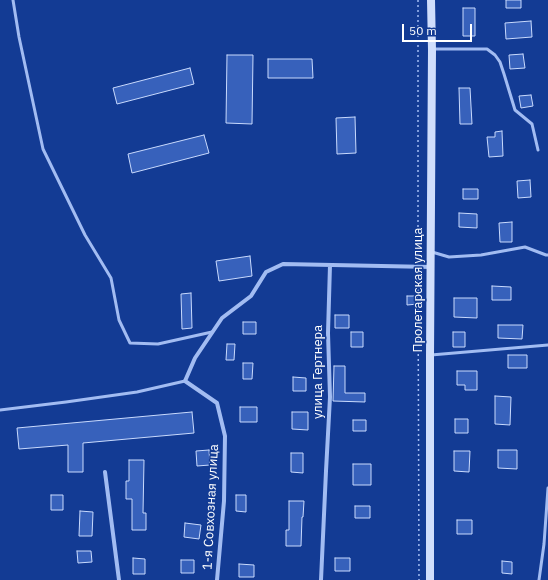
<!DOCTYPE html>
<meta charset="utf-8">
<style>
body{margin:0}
#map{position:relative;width:548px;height:580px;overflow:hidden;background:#133b94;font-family:"IBM Plex Sans",sans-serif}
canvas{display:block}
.scale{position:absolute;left:402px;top:24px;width:70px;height:18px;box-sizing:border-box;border:2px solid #fff;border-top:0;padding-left:5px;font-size:12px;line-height:14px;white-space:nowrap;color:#fff;-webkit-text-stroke:3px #133b94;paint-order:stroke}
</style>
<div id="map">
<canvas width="548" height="580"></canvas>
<div class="scale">50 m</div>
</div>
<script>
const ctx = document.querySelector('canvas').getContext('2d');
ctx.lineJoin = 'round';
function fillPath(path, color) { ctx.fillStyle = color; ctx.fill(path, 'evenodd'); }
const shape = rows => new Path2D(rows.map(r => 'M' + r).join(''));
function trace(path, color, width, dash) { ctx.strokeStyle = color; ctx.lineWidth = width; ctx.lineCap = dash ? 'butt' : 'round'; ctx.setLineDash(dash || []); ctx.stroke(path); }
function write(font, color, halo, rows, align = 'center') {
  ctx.font = font + ' "IBM Plex Sans",sans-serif'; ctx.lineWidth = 3; ctx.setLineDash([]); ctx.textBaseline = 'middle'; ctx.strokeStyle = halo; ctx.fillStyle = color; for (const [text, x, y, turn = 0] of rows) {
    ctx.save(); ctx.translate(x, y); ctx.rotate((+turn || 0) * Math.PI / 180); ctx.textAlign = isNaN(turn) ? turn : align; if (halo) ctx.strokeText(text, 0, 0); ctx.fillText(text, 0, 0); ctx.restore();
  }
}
const building = shape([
 [506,0,521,0,521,8,506,8,506,0],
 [463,8,475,8,475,36,463,36,463,8],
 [531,21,532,37,506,39,505,23,531,21],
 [523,54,525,68,510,69,509,55,523,54],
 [227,55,253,55,252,124,226,123,227,55],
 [268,59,312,59,313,78,268,78,268,59],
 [190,68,194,84,117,104,113,88,190,68],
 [459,88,470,88,472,124,460,124,459,88],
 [531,95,533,106,521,108,519,96,531,95],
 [355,117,356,153,337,154,336,118,355,117],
 [502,131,503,156,489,157,487,137,495,137,495,132,502,131],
 [204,135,209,153,132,173,128,154,204,135],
 [530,180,531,197,518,198,517,181,530,180],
 [463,189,478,189,478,199,463,199,463,189],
 [459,213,477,214,477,228,459,227,459,213],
 [512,222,512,242,500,242,499,223,512,222],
 [250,256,252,276,219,281,216,261,250,256],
 [492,286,511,287,511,300,492,300,492,286],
 [191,293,192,328,182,329,181,294,191,293],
 [407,296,417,296,418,304,407,305,407,296],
 [454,298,477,298,477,318,454,317,454,298],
 [335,315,349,315,349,328,335,328,335,315],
 [243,322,256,322,256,334,243,334,243,322],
 [498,325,523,325,522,339,498,338,498,325],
 [351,332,363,332,363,347,351,347,351,332],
 [453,332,465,332,465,347,453,347,453,332],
 [227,344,235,344,234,360,226,360,227,344],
 [508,355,527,355,527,368,508,368,508,355],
 [243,363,253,363,252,379,243,379,243,363],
 [334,366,345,366,345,393,365,393,365,402,333,401,334,366],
 [457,371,477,371,477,390,465,390,465,385,457,385,457,371],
 [293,377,306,378,306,391,293,391,293,377],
 [495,396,511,397,510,425,495,424,495,396],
 [240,407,257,407,257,422,240,422,240,407],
 [192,412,194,433,83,443,83,472,68,472,68,445,19,449,17,428,192,412],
 [292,412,308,412,308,430,292,429,292,412],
 [455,419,468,419,468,433,455,433,455,419],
 [353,420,366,420,366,431,353,431,353,420],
 [209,450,210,465,197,466,196,451,209,450],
 [498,450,517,450,517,469,498,468,498,450],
 [454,451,470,451,469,472,454,471,454,451],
 [291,453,303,453,303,473,291,472,291,453],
 [129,460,144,460,143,513,146,513,146,530,132,530,132,499,126,499,126,481,129,481,129,460],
 [353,464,371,464,371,485,353,485,353,464],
 [51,495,63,495,63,510,51,510,51,495],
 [236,495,246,495,246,512,236,511,236,495],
 [289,501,304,501,303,517,302,517,301,546,286,546,286,530,289,530,289,501],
 [355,506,370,506,370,518,355,518,355,506],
 [80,511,93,512,92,536,79,536,80,511],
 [457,520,472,520,472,534,457,534,457,520],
 [185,523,201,525,199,539,184,537,185,523],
 [77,551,91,551,92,562,78,563,77,551],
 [133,558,145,559,145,574,133,574,133,558],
 [335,558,350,558,350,571,335,571,335,558],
 [181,560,194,560,194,573,181,573,181,560],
 [502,561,512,562,512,574,502,573,502,561],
 [239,564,254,565,254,577,239,577,239,564]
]);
fillPath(building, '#3761bb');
trace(building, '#c9dafd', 1);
trace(shape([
 [418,0,418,260],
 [418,274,419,580]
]), '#a2bcf2', 1.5, [2, 3]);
trace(shape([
 [13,0,19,37,43,149,85,235,111,278,119,320,130,343,158,344,212,332],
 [433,49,487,49,495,55,500,62,504,74,515,110,532,124,538,150],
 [432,252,449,257,481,255,525,247,546,255,548,255],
 [431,355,548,345],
 [0,410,66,402,137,392,185,381],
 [539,580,544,544,548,488]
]), '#a2bcf2', 3);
trace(shape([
 [105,472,119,580],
 [217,580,224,501,225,436,217,403,185,381,195,358,222,318,251,296,266,272,283,264,431,267],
 [321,580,326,471,330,397,328,333,330,265]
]), '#a2bcf2', 4);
trace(shape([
 [430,580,430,355,432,50,431,0]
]), '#d0defc', 8);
write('13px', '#fff', '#133b94', [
 ["Пролетарская улица",418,290,-90],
 ["улица Гертнера",318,372,-90],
 ["1-я Совхозная улица",211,507,-87]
]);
</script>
